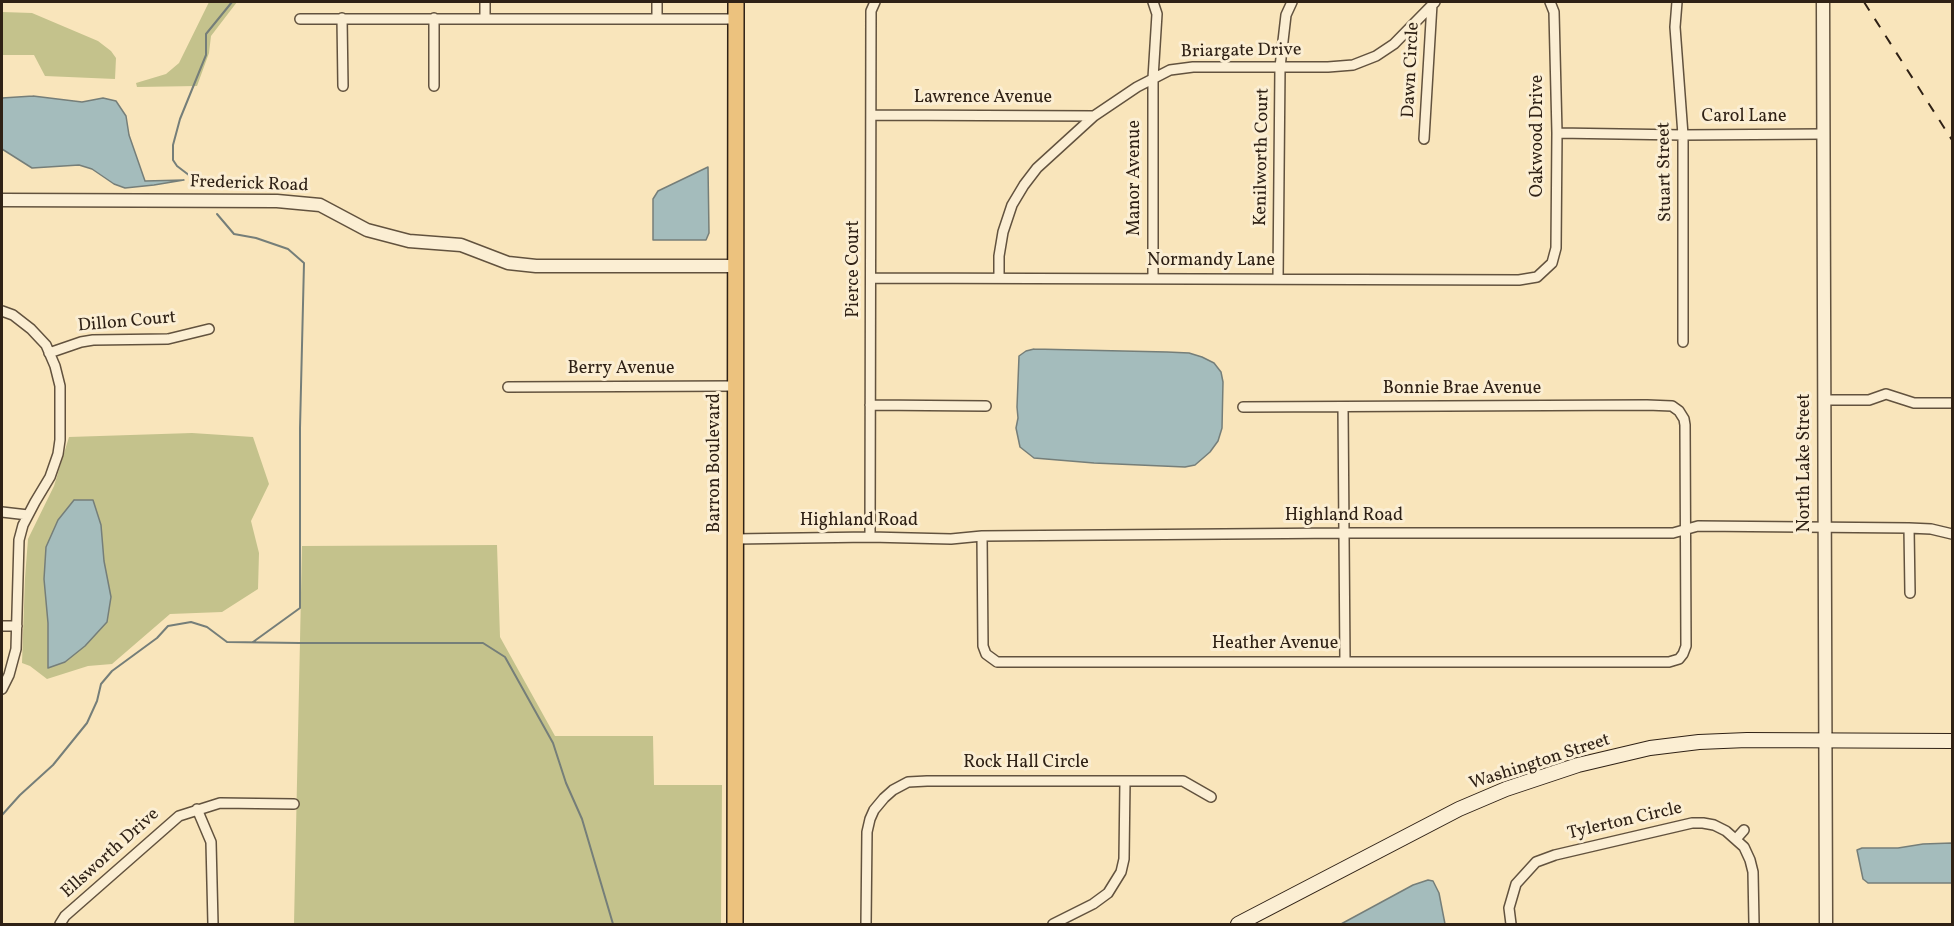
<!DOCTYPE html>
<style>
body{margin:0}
#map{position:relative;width:1954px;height:926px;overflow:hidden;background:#f9e5bb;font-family:Vollkorn,serif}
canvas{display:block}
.frame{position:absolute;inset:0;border:3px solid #2f2115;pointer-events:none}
</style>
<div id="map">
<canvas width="1954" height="926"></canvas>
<div class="frame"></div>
</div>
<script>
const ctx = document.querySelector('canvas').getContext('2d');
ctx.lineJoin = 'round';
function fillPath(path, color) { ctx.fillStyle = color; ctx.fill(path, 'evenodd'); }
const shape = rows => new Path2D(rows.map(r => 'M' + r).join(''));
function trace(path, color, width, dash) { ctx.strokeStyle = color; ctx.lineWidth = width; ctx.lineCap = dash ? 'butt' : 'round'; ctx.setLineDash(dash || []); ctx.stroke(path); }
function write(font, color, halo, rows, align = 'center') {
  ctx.font = font + ' Vollkorn,serif'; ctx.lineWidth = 6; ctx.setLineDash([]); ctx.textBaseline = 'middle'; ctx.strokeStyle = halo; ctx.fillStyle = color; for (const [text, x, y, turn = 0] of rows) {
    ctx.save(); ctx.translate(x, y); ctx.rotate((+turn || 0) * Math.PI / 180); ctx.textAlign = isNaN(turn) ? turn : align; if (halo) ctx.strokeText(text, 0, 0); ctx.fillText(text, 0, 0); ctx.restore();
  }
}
fillPath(shape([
 [209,2,237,2,211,36,209,53,197,86,137,87,136,83,166,74,179,63],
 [2,12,32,13,98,41,111,51,116,58,115,79,45,76,34,55,2,55],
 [192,433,253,437,269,484,251,521,259,553,258,589,222,612,170,614,112,664,88,666,47,679,30,666,22,663,25,578,28,539,54,486,69,437],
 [497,545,500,637,555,736,653,736,654,785,722,785,721,924,294,924,302,546]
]), '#c4c28c');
const water = shape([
 [33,96,82,102,103,98,116,101,126,116,129,135,145,181,184,180,154,185,125,188,114,184,92,169,79,165,32,168,2,149,2,98,33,96],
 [708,167,709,233,706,240,653,240,653,199,658,191,708,167],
 [1034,349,1167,352,1189,353,1202,357,1214,363,1221,372,1223,382,1222,428,1218,441,1210,452,1195,465,1185,467,1094,463,1034,458,1020,447,1016,428,1018,418,1017,407,1019,356,1026,351,1034,349],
 [74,500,93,500,101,525,104,561,111,597,107,622,85,646,65,662,48,668,48,623,44,579,46,547,58,520,74,500],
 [1952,843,1952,883,1868,883,1863,879,1857,850,1862,848,1898,848,1923,844,1952,843],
 [1428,880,1433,881,1439,893,1445,924,1341,924,1413,885,1428,880]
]);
fillPath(water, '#a4bcbc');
trace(water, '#757e79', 1.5);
trace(shape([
 [198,182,177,166,173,160,173,145,180,119,206,55,206,34,232,2],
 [217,214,234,234,256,238,288,249,304,263,300,428,300,608,253,642],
 [2,815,20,795,53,765,87,723,97,701,101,684,112,671,157,638,168,626,191,622,207,627,227,642,300,643,483,643,505,657,553,743,566,783,582,819,613,924]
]), '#757e79', 2);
const minor = shape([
 [485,2,485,18],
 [1153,2,1157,14,1153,78,1153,278],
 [1677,2,1675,27,1683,135,1683,342],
 [342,18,343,86],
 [657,18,657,2],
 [300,19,736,19],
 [434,86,434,18],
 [872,115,1094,116],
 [1557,133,1683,135,1823,134],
 [1424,139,1432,4],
 [872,278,1519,280,1537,277,1552,263,1556,248,1557,133,1554,12,1550,2],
 [999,278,999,256,1003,232,1012,205,1024,185,1037,168,1094,116,1137,87,1170,70,1193,67,1328,67,1353,65,1376,56,1394,44,1435,2],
 [1278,279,1280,67,1286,15,1292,2],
 [2,311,13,315,31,329,46,345,55,366,60,386,60,440,58,454,50,477,35,502,23,525,19,540,16,649,9,675,2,689],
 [49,353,81,342,93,340,168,339,209,329],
 [508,387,735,386],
 [1824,400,1869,400,1886,394,1914,403,1952,403],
 [870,405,986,406],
 [1343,407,1345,662],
 [2,512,28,515],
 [1909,528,1910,593],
 [982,536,983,646,986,654,997,662,1669,662,1679,659,1683,654,1686,646,1685,425,1684,419,1679,411,1672,406,1647,405,1243,407],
 [870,537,871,11,875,2],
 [735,539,870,537,951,539,982,536,1345,533,1673,533,1698,526,1909,528,1931,529,1952,534],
 [2,626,17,626],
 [197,809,211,842,213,924],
 [1736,839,1744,830],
 [60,924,65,916,179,816,220,803,294,804],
 [866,924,867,832,870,819,874,810,884,798,893,790,908,782,927,781,1183,781,1211,797],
 [1053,924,1093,904,1108,893,1121,872,1124,859,1125,781],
 [1511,924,1509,908,1516,884,1536,862,1555,855,1692,823,1703,823,1714,825,1726,831,1744,847,1750,860,1753,872,1754,924]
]);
const tertiary = shape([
 [1823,2,1826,924],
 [2,200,277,201,320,205,367,230,409,241,461,245,508,263,536,266,735,266]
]);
const secondary = shape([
 [1238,924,1459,809,1506,789,1578,765,1650,748,1699,742,1747,740,1952,741]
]);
const primary = shape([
 [735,924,736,2]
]);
trace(minor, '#62523e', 12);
trace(tertiary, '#62523e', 15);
trace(secondary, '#2f2115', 16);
trace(primary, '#2f2115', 18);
trace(minor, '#fbeed3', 9);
trace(tertiary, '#fbeed3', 12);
trace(secondary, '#fbeed3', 14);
trace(primary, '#ecc27e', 15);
trace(shape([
 [1864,2,1952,140]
]), '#2f2115', 2, [10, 10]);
write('18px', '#2f2115', '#fbeed3', [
 ["Briargate Drive",1241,52,-1],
 ["Dawn Circle",1412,70,-87],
 ["Lawrence Avenue",983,99],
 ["Carol Lane",1744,118],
 ["Oakwood Drive",1539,136,-90],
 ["Kenilworth Court",1263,157,-89],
 ["Stuart Street",1666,172,-91],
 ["Manor Avenue",1136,178,-90],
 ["Frederick Road",249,185,2],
 ["Normandy Lane",1211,262],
 ["Pierce Court",855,269,-90],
 ["Dillon Court",127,323,-5],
 ["Berry Avenue",621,370],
 ["Bonnie Brae Avenue",1462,390],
 ["Barron Boulevard",716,463,-90],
 ["North Lake Street",1806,463,-90],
 ["Highland Road",1344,517],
 ["Highland Road",859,522],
 ["Heather Avenue",1275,645],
 ["Washington Street",1540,763,-18],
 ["Rock Hall Circle",1026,764],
 ["Tylerton Circle",1625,822,-13],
 ["Ellsworth Drive",111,854,-42]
]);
</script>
